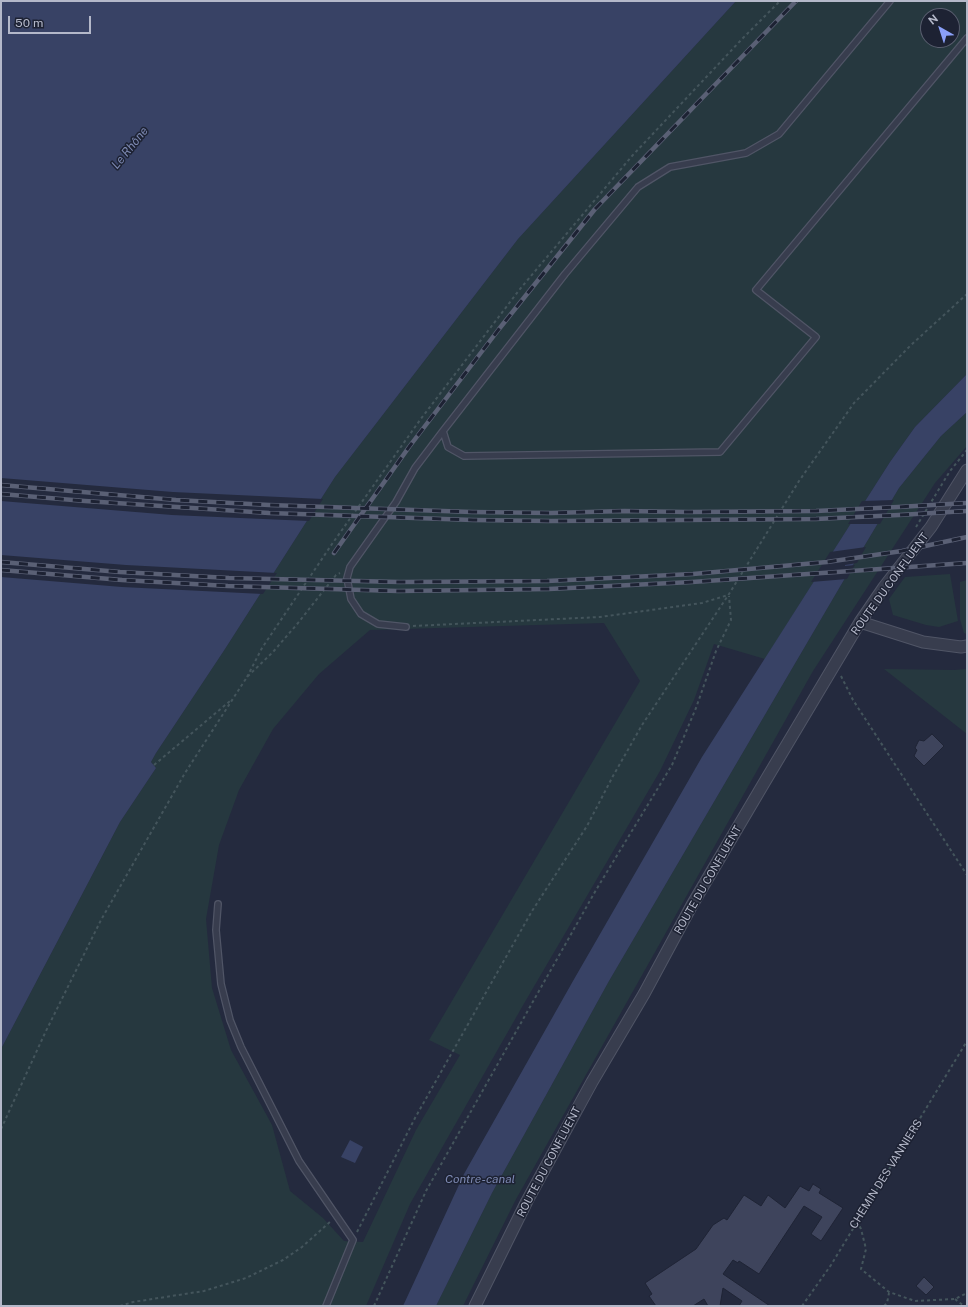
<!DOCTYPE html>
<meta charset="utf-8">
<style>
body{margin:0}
#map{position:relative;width:968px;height:1307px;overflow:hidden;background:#242a3e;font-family:"Public Sans",sans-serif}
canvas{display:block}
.frame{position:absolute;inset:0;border:2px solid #b4b8c9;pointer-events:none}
.north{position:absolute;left:920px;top:8px;width:40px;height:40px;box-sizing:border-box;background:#1d2233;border:1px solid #595e6f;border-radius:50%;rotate:321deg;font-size:11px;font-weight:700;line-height:16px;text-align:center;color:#b4b8c9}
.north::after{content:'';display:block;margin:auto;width:14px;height:18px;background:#8aa0f8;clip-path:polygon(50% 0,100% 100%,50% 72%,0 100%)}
.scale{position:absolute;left:8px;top:16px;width:83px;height:18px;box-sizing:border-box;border:2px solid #b4b8c9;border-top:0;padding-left:5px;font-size:12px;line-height:14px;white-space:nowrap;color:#b4b8c9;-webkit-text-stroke:3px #1d2233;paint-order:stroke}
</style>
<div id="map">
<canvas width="968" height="1307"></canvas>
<div class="frame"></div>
<div class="north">N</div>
<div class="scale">50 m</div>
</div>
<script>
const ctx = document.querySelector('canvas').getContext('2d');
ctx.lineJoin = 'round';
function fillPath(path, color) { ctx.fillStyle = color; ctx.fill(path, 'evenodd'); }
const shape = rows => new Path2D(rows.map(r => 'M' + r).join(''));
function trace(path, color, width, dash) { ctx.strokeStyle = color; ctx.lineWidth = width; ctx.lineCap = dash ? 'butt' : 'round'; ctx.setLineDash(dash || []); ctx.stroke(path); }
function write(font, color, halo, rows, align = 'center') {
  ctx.font = font + ' "Public Sans",sans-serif'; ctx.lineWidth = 3; ctx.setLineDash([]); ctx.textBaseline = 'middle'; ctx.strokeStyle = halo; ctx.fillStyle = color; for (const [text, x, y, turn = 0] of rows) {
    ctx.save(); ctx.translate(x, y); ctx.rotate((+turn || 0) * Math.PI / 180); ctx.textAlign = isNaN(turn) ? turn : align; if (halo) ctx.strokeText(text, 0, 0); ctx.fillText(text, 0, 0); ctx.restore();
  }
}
fillPath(shape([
 [736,1,967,1,967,374,915,427,890,462,765,659,714,644,694,700,660,771,522,1007,410,1204,366,1306,1,1306,1,1049,120,822,156,768,151,762,156,753,225,649,335,477,518,239],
 [928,16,952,16,952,40,928,40],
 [604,623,640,681,429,1040,460,1055,416,1130,363,1242,344,1241,323,1218,290,1191,272,1125,231,1050,212,988,206,919,219,845,239,790,273,729,319,674,370,630],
 [967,412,967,446,935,483,813,671,515,1201,463,1306,436,1306,492,1193,609,981,841,585,899,488,941,436],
 [950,574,958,621,939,627,926,625,893,615,889,599,905,577],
 [967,580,967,634,964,633,960,619,960,582],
 [884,669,954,670,967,669,967,734]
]), '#26383f');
fillPath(shape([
 [1,1,736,1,518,239,335,477,225,649,156,753,151,762,156,768,120,822,1,1049],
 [967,374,967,412,941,436,899,488,841,585,609,981,492,1193,436,1306,403,1306,464,1174,573,981,702,757,890,462,915,427],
 [350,1140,363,1147,355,1163,341,1157]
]), '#384265');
fillPath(shape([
 [1,478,173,492,323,499,309,521,172,515,1,501],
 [894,500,880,524,848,524,862,501],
 [866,547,857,563,845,565,845,566,855,565,847,579,811,582,830,552],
 [1,555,126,565,277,573,263,594,122,587,1,577]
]), '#242a3e');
const building = shape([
 [932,734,944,746,924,766,914,756,917,750,915,748,919,740,924,741,932,734],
 [813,1184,821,1189,819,1193,843,1208,821,1241,811,1234,822,1217,804,1206,759,1274,739,1261,738,1263,733,1260,723,1274,770,1306,739,1306,742,1301,723,1288,720,1306,708,1306,704,1299,693,1306,656,1306,649,1296,652,1294,645,1283,696,1249,713,1225,724,1218,727,1220,744,1195,761,1206,768,1195,785,1208,800,1186,809,1191,813,1184],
 [924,1277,934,1287,926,1295,916,1286,924,1277]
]);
fillPath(building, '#3e445c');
trace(building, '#1f2435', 1);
const lane = shape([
 [890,1,779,134,746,153,670,167,638,187,565,274,443,431,448,447,464,456,720,452,816,337,756,290,967,38],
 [406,627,378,624,361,614,351,599,347,578,350,567,396,502,415,468,443,431],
 [218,904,216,930,221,984,230,1020,241,1047,299,1161,353,1240,326,1306]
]);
const street = shape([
 [860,622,923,642,961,647,967,646],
 [475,1306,527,1201,592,1082,644,994,692,905,764,783,860,622,884,587,931,527,967,470]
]);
trace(lane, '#505566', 8);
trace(street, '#505566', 13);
trace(shape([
 [916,527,950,471,967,450],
 [413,626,600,617,702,603,728,595],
 [841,676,853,700,967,875],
 [247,677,262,648,332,544,420,420,520,289,632,156,743,38,780,1],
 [154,765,230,701],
 [1,1129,45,1033,101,920,185,773,247,677,273,652,298,623,336,575,340,573],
 [857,1221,861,1229,866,1249,861,1269,889,1292,915,1301,955,1299,967,1293],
 [357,1232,415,1118,532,911,587,826,613,776,642,725,729,594,799,481,854,403,911,345,967,294],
 [955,1299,964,1306],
 [120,1306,133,1302,204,1291,246,1278,283,1260,302,1247,331,1221],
 [374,1306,426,1191,596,890,672,765,696,708,716,651,731,620,729,596],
 [802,1306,831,1265,967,1041],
 [884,1306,887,1303,889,1293]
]), '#44555c', 2, [3, 3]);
trace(lane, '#383d4e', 5.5);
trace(street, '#383d4e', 11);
const rail = shape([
 [1,485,176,500,269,505,472,512,551,513,624,511,688,512,816,511,898,507,967,503],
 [1,494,85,501,269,513,473,520,551,521,816,519,899,515,967,511],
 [334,553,409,447,499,329,595,209,796,1],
 [1,562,120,572,229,578,400,582,547,581,693,574,827,562,902,551,967,537],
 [1,570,122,580,228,586,398,591,477,590,549,589,692,582,967,563]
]);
trace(rail, '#5a6075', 4.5);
trace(rail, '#1d2233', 3, [9]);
write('11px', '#b4b8c9', '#1d2233', [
 ["ROUTE DU CONFLUENT",890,584,-54],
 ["ROUTE DU CONFLUENT",708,880,-60],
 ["ROUTE DU CONFLUENT",549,1162,-62],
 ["CHEMIN DES VANNIERS",886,1174,-58]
]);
write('italic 12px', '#7c88b1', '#1d2233', [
 ["Le Rhône",130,148,-51],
 ["Contre-canal",480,1179]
]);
</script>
